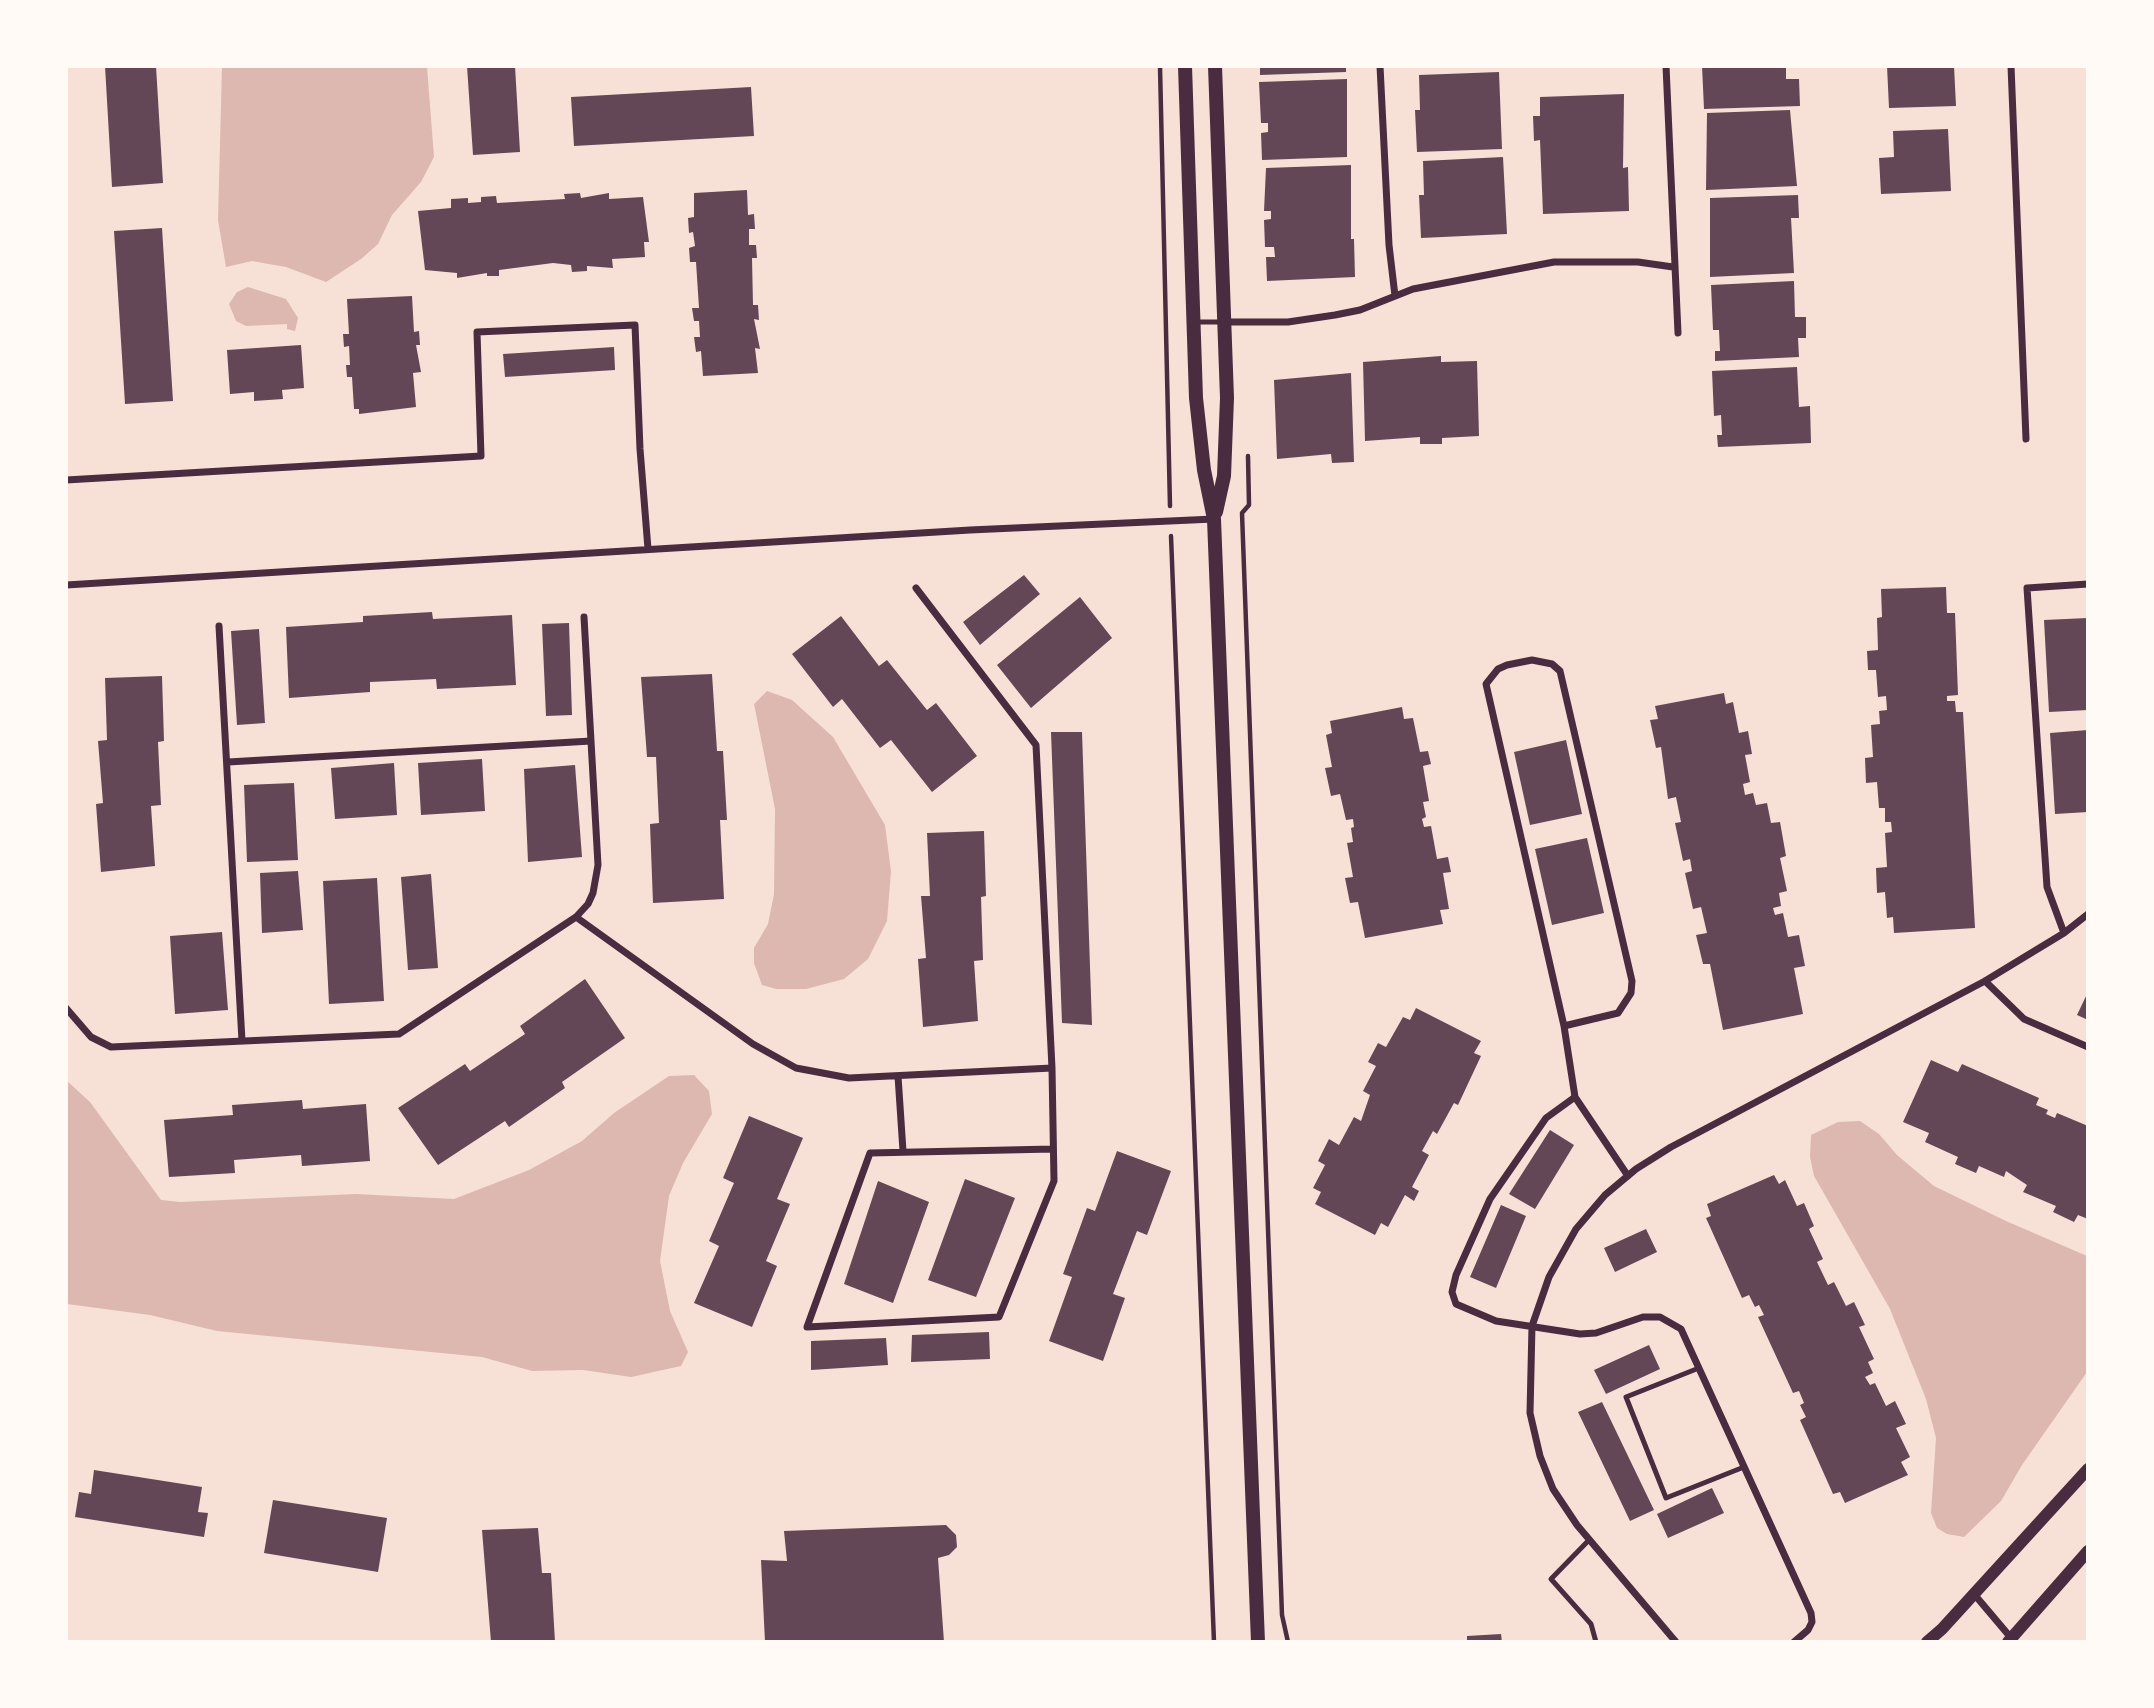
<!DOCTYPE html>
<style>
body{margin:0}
#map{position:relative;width:2154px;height:1708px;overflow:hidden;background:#f7e1d7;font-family:Inter,sans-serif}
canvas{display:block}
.frame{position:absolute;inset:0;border:68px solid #fffaf5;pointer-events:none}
</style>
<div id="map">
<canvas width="2154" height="1708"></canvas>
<div class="frame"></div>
</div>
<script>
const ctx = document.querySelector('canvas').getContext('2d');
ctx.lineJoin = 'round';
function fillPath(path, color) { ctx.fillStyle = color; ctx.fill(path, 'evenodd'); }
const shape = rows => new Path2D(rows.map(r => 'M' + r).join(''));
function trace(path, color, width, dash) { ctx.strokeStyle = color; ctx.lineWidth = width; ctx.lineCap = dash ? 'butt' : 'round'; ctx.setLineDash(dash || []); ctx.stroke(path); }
fillPath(shape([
 [222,67,427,67,434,157,421,182,392,215,378,244,361,259,326,282,286,267,252,261,226,267,218,220],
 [248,287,286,299,298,318,295,331,287,329,287,324,246,326,236,321,229,304,237,292],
 [767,691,792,700,833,737,885,825,891,871,887,921,868,959,844,979,806,989,776,989,762,985,754,963,754,948,768,924,774,894,775,809,754,704],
 [694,1075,709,1091,712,1114,683,1163,669,1196,660,1261,670,1311,688,1352,681,1366,631,1377,583,1370,532,1371,482,1357,217,1331,150,1315,67,1304,67,1081,90,1102,161,1200,180,1202,356,1194,454,1199,529,1170,582,1141,614,1113,669,1076],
 [1860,1121,1879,1134,1897,1155,1934,1186,2006,1221,2087,1256,2087,1372,2022,1465,2001,1501,1964,1537,1947,1534,1937,1528,1931,1513,1936,1438,1926,1399,1890,1309,1814,1176,1810,1157,1811,1135,1838,1122]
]), '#dcb8b0');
fillPath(shape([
 [105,66,156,66,163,183,112,187],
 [467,66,515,66,520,152,473,155],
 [1260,66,1346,66,1346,72,1260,75],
 [1702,66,1786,66,1786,79,1799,79,1800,106,1704,109],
 [1887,66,1954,66,1956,106,1889,108],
 [1499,72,1502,149,1417,152,1415,110,1420,110,1419,75],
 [1347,79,1347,157,1262,160,1261,133,1268,132,1268,123,1261,123,1259,82],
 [751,87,754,136,574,146,571,97],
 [1624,94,1623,168,1628,167,1629,211,1543,214,1540,140,1534,141,1533,116,1540,116,1540,97],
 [1790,110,1797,186,1706,190,1707,113],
 [1948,129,1951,191,1881,194,1879,158,1894,157,1893,131],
 [1503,157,1507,234,1421,238,1419,195,1424,195,1423,161],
 [1351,165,1351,239,1354,239,1355,277,1267,281,1266,257,1275,257,1274,247,1265,247,1264,220,1271,219,1271,211,1264,211,1266,168],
 [747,190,748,215,754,214,755,229,749,229,749,245,756,245,757,258,752,258,753,305,758,305,759,320,754,319,760,349,755,348,758,373,703,376,701,351,696,352,694,337,700,337,699,321,694,321,692,308,699,308,696,262,690,262,689,248,695,246,693,232,689,233,688,218,694,217,694,193],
 [580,193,581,198,609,193,609,199,643,197,649,242,644,242,645,257,612,259,613,268,587,266,587,271,572,272,571,265,553,263,499,270,499,276,487,276,487,273,457,278,457,273,425,270,418,211,451,208,451,199,468,198,468,203,481,202,481,197,496,196,497,203,565,199,564,194],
 [1798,195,1799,218,1791,218,1794,273,1710,277,1710,198],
 [162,228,173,401,125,404,114,231],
 [1794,281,1795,317,1806,317,1806,338,1798,338,1799,357,1715,361,1715,351,1720,351,1719,330,1713,330,1711,285],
 [412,296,414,332,419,331,420,345,416,345,421,372,413,373,416,407,359,414,359,409,354,409,352,377,347,377,346,365,350,365,349,346,344,347,343,334,349,334,347,299],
 [301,345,304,388,282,390,283,399,254,401,254,392,230,394,227,350],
 [614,347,615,370,505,377,503,354],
 [1441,356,1441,362,1477,361,1479,436,1442,438,1442,444,1420,444,1420,437,1365,441,1363,362],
 [1797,367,1799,407,1810,406,1811,443,1718,447,1717,435,1722,435,1721,415,1714,416,1712,371],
 [1351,373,1354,462,1332,463,1331,454,1277,459,1274,380],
 [1024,575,1040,594,980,645,963,622],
 [1946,587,1947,613,1955,613,1958,695,1947,696,1947,701,1955,701,1956,712,1963,712,1975,928,1894,933,1893,917,1887,918,1885,892,1877,893,1876,868,1887,867,1885,833,1892,832,1891,822,1885,822,1885,808,1879,808,1877,782,1866,783,1865,758,1873,757,1871,725,1880,724,1879,711,1887,710,1886,696,1878,697,1876,670,1868,670,1867,651,1878,650,1877,618,1882,617,1881,589],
 [1080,597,1112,638,1031,708,997,665],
 [432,612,433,619,512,615,516,685,437,689,436,679,370,682,370,692,289,698,286,627,363,622,363,616],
 [841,616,879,666,887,660,927,710,936,703,977,756,932,792,891,740,880,748,842,699,833,707,792,654],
 [2088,618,2088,710,2049,712,2044,620],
 [569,623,572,715,546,716,542,624],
 [259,629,265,723,237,725,231,631],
 [712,674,717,751,723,751,727,820,720,820,724,899,653,903,650,824,659,823,656,757,647,757,641,677],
 [162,676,164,741,158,742,161,805,151,806,155,866,101,872,96,804,103,803,98,741,107,740,105,678],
 [1724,693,1726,704,1733,702,1739,733,1748,731,1752,754,1745,755,1750,782,1743,784,1745,795,1753,793,1756,805,1767,803,1771,823,1780,822,1786,856,1780,858,1787,891,1779,893,1781,906,1773,908,1775,915,1783,913,1788,937,1799,935,1805,966,1794,968,1803,1014,1723,1030,1710,964,1703,964,1696,935,1707,933,1701,907,1693,909,1685,873,1692,871,1690,859,1683,861,1675,823,1681,822,1676,797,1668,799,1661,747,1656,748,1650,720,1658,719,1655,706],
 [1402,707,1404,719,1413,718,1420,752,1428,751,1431,764,1423,766,1429,801,1423,802,1426,817,1422,819,1424,827,1431,826,1437,859,1448,857,1451,872,1443,873,1449,909,1440,910,1443,924,1365,938,1358,902,1350,903,1345,878,1353,877,1347,843,1353,842,1351,828,1354,827,1353,819,1346,820,1340,794,1331,796,1325,768,1332,767,1326,735,1332,733,1330,721],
 [2088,730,2088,812,2055,814,2050,733],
 [1051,732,1082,732,1092,1025,1062,1023],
 [1566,740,1582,814,1530,825,1514,752],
 [482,759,485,811,421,815,418,763],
 [394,763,397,815,335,819,331,768],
 [575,765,582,857,528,862,524,769],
 [294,783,298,860,247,862,244,785],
 [984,831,986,896,981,897,983,960,974,961,978,1021,923,1027,918,959,926,958,921,896,930,896,927,833],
 [1587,838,1604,913,1552,925,1535,849],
 [298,871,303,930,262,933,260,873],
 [431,874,438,968,408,970,401,877],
 [377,878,384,1001,329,1004,323,881],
 [222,932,228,1010,175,1014,170,936],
 [585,979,625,1038,562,1082,565,1088,509,1127,505,1121,438,1165,398,1108,465,1064,470,1071,525,1034,520,1026],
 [2088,992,2088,1020,2077,1015],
 [1416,1008,1481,1041,1474,1053,1481,1056,1458,1105,1454,1103,1437,1134,1433,1131,1422,1151,1429,1155,1412,1187,1419,1191,1414,1201,1405,1195,1388,1227,1381,1223,1375,1235,1315,1204,1321,1192,1313,1188,1325,1165,1318,1161,1329,1139,1339,1145,1354,1117,1361,1121,1370,1095,1363,1091,1376,1066,1368,1062,1378,1043,1386,1047,1403,1017,1410,1020],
 [1931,1060,1958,1072,1962,1064,2039,1098,2036,1105,2048,1110,2046,1114,2055,1118,2057,1113,2088,1126,2088,1219,2078,1215,2074,1222,2053,1212,2056,1206,2023,1192,2027,1185,2006,1171,2004,1177,1979,1166,1976,1173,1955,1164,1958,1157,1925,1142,1929,1133,1903,1122],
 [302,1100,303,1109,366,1104,370,1161,302,1166,301,1155,234,1160,235,1173,169,1177,164,1120,233,1115,232,1105],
 [749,1116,803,1138,777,1199,790,1204,766,1261,777,1266,752,1327,694,1303,719,1246,709,1241,734,1183,723,1178],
 [1550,1130,1574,1145,1535,1209,1509,1194],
 [1117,1151,1171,1171,1147,1235,1137,1231,1113,1294,1125,1298,1103,1361,1049,1341,1072,1277,1063,1274,1087,1208,1095,1211],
 [1774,1175,1779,1184,1785,1180,1797,1206,1804,1203,1814,1226,1809,1229,1823,1259,1817,1262,1828,1285,1834,1282,1846,1306,1854,1302,1865,1325,1859,1327,1874,1359,1868,1362,1873,1373,1865,1377,1870,1385,1875,1383,1886,1406,1895,1401,1906,1424,1896,1428,1910,1457,1901,1462,1908,1475,1845,1503,1840,1492,1833,1494,1800,1420,1806,1417,1800,1405,1804,1403,1799,1391,1793,1393,1758,1317,1764,1315,1759,1305,1755,1307,1749,1295,1742,1298,1706,1218,1711,1216,1707,1204],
 [965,1179,1015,1198,976,1297,928,1280],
 [878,1181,929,1202,893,1303,844,1284],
 [1501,1205,1526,1216,1496,1288,1470,1277],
 [1646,1229,1657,1252,1615,1272,1604,1248],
 [989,1332,990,1359,911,1362,912,1335],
 [886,1338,888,1365,811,1370,811,1341],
 [1649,1345,1660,1369,1606,1394,1594,1370],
 [1602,1402,1654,1510,1630,1521,1578,1412],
 [94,1470,202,1487,198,1512,208,1513,204,1537,75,1517,79,1492,91,1494],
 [1712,1488,1724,1513,1668,1538,1657,1514],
 [273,1500,387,1518,378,1572,264,1553],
 [946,1525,956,1535,957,1547,949,1555,938,1558,944,1642,765,1642,761,1560,787,1561,784,1531],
 [538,1528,542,1573,551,1573,555,1642,491,1642,482,1530],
 [1501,1634,1502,1642,1467,1642,1467,1636]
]), '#644757');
trace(shape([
 [1160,66,1170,506],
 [1248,456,1249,505,1242,513,1247,650,1282,1615,1288,1642],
 [1171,536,1214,1642]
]), '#4a2c40', 4.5);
trace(shape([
 [1196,322,1221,322],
 [1699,1368,1626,1397,1666,1498,1744,1467],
 [1589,1540,1551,1579,1591,1624,1596,1642]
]), '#4a2c40', 5);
trace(shape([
 [1380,66,1389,245,1395,296],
 [1666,66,1678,333],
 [2011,66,2026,439],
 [1224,322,1288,322,1335,315,1360,310,1413,289,1554,262,1638,262,1673,267],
 [66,480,481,456,477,332,635,325,640,449,648,549],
 [66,585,970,530,1214,519],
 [916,588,1036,745,1052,1068,1054,1181,999,1317,807,1327,870,1153,1053,1149],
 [219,626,242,1041],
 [1532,660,1552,664,1560,671,1632,981,1631,993,1618,1013,1564,1026,1486,684,1498,669,1507,665,1532,660],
 [228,762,591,741],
 [576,917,753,1044,796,1068,849,1078,1052,1068],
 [2064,933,2047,887,2027,588,2088,584],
 [1985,981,2024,1019,2088,1047],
 [66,1008,91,1037,111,1047,399,1034,576,917,588,904,593,893,598,865,584,617],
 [1564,1026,1575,1097,1628,1176],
 [898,1076,903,1151],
 [1575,1097,1546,1118,1490,1199,1456,1275,1452,1292,1456,1304,1496,1321,1580,1334,1596,1333,1643,1317,1660,1317,1681,1329,1811,1613,1812,1622,1808,1630,1794,1642],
 [1974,1594,2012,1639],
 [1676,1642,1577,1525,1553,1489,1540,1456,1530,1413,1532,1326,1549,1277,1576,1229,1605,1195,1636,1169,1671,1147,1985,981,2064,933,2088,914]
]), '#4a2c40', 7);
trace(shape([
 [1927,1642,1942,1629,2088,1469],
 [2008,1642,2088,1551]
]), '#4a2c40', 12);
trace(shape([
 [1185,66,1196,398,1204,470,1214,519,1258,1642],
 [1215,66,1227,398,1224,476,1216,512]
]), '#4a2c40', 14);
</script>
